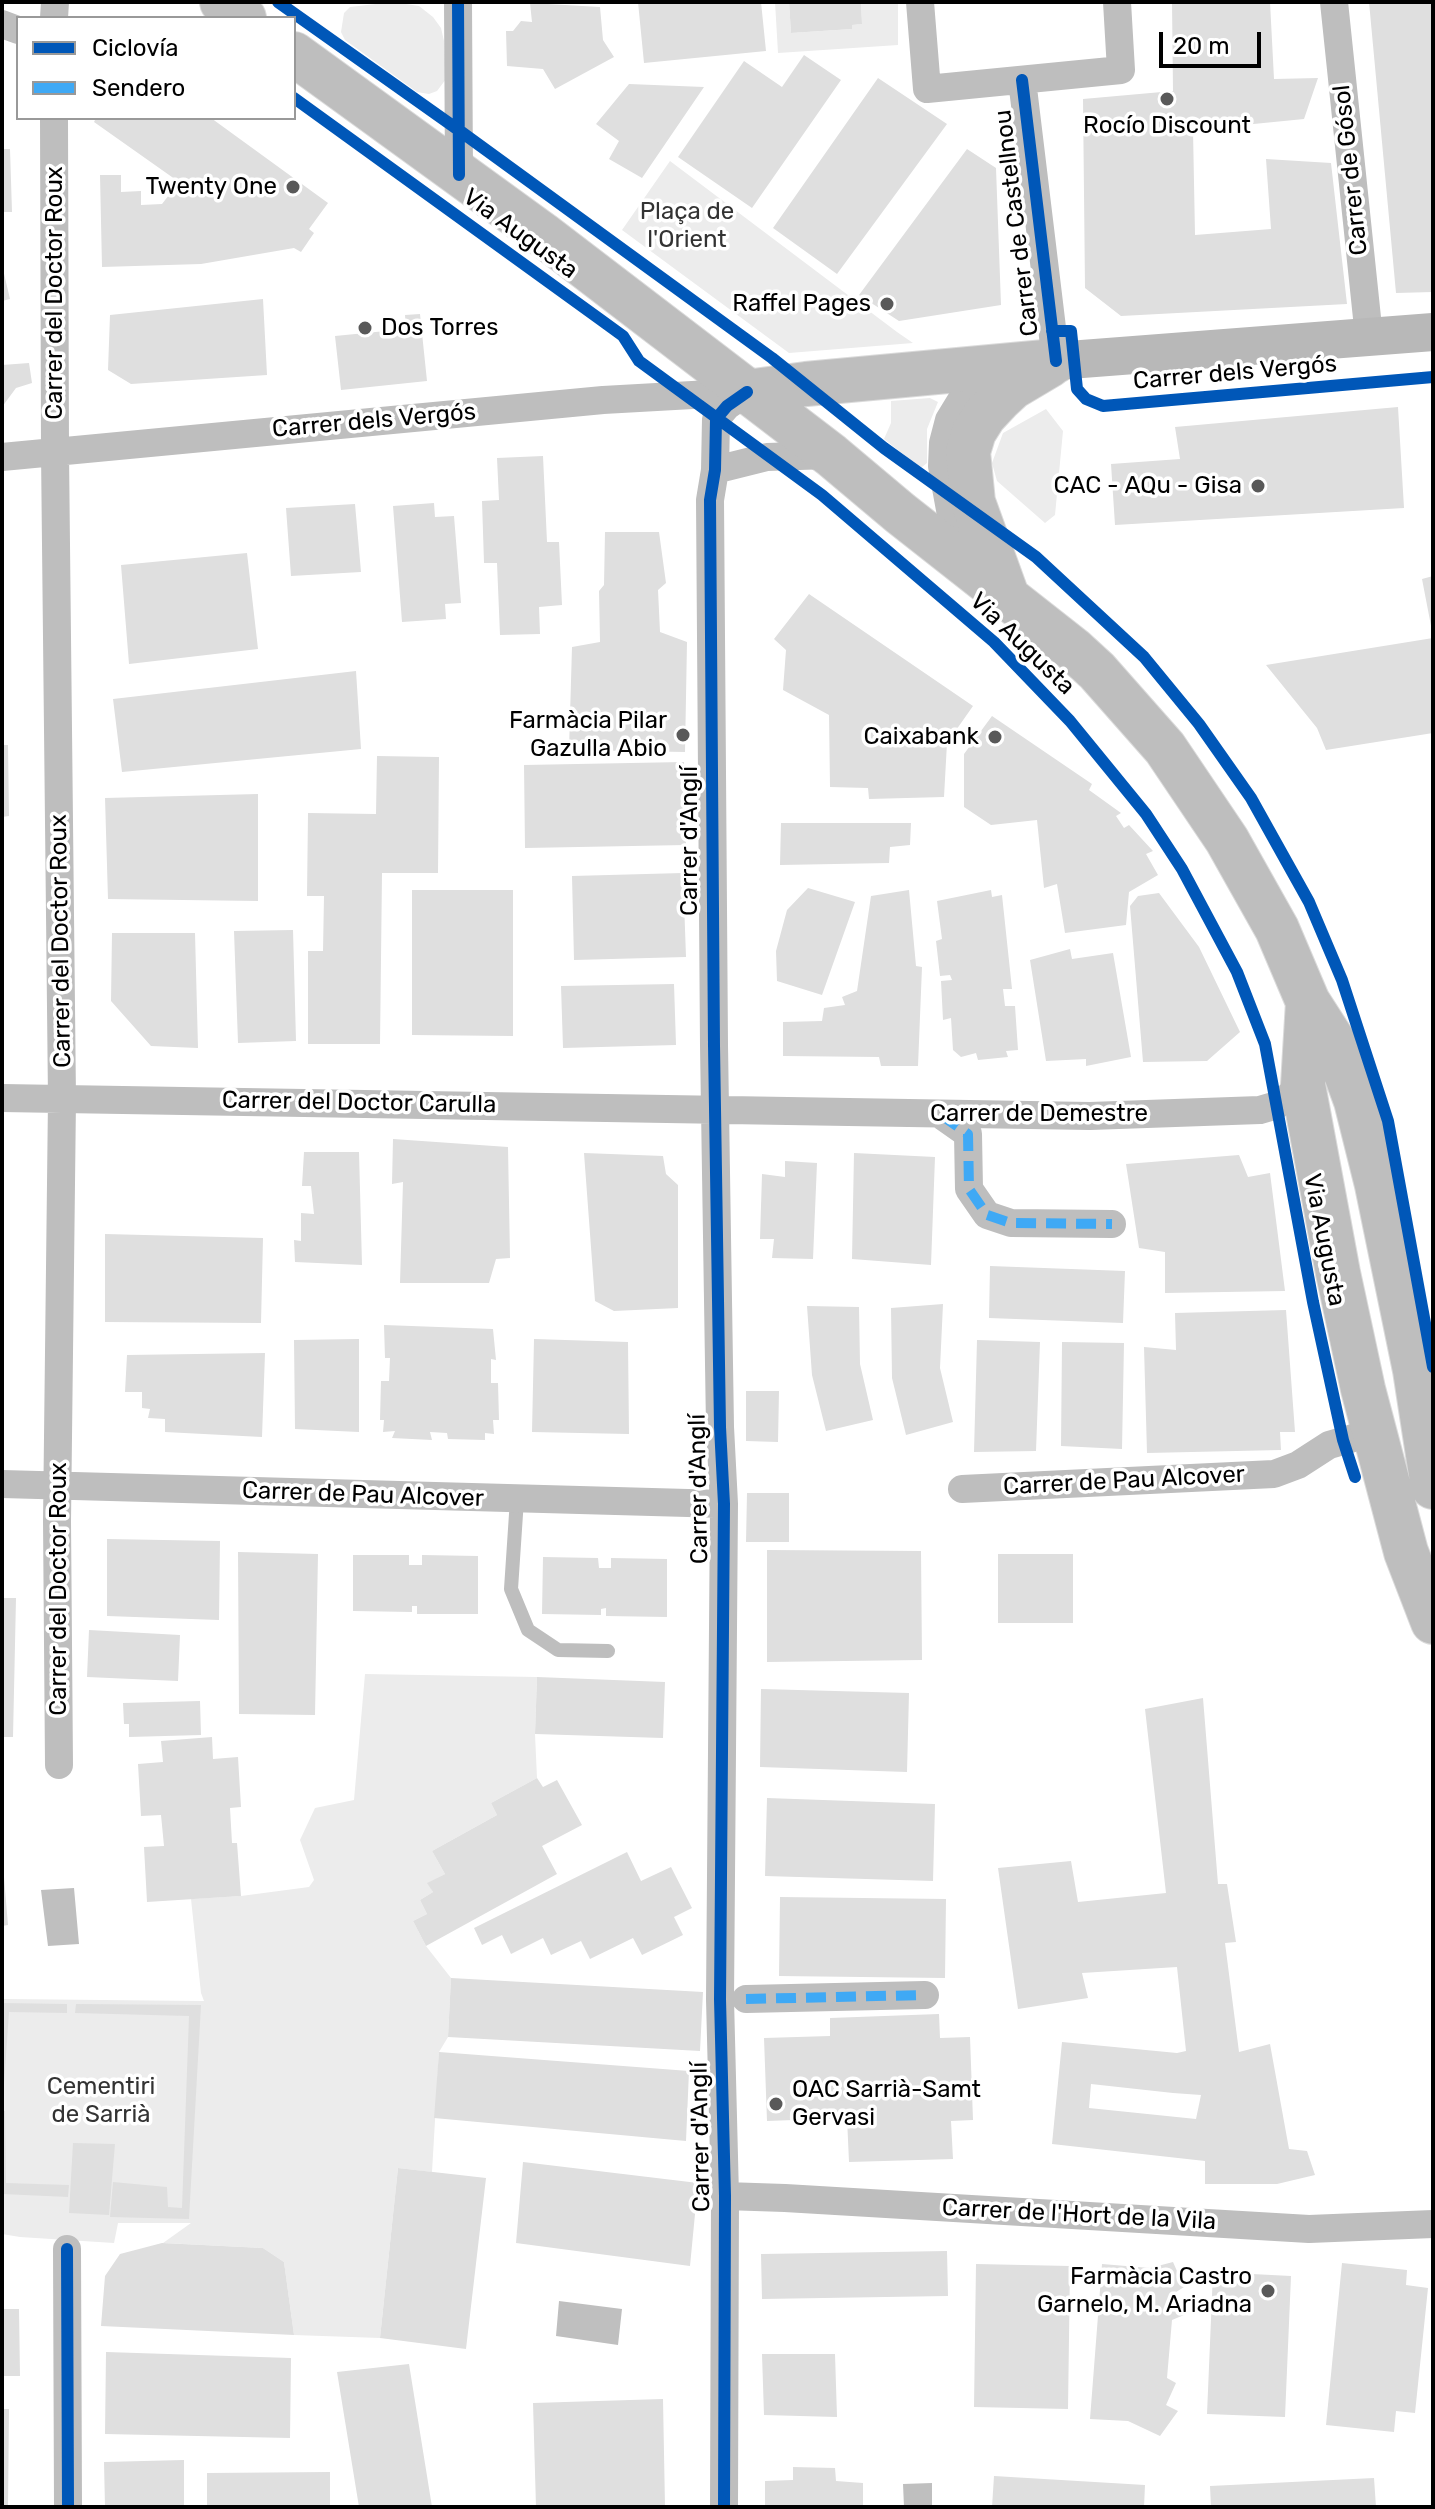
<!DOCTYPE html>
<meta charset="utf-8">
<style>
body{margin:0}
#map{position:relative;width:1435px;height:2509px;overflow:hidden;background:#fff;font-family:Rubik,sans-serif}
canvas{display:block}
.frame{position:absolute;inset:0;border:4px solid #000;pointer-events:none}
.legend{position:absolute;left:16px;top:16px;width:280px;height:104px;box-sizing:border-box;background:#fff;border:2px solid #999;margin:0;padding:10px 14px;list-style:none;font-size:24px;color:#000}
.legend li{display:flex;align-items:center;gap:16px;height:40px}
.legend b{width:40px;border:2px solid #999}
.scale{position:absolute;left:1159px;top:32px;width:102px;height:36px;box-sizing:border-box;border:4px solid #000;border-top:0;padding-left:10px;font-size:24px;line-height:28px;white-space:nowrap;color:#000;-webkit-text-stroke:6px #fff;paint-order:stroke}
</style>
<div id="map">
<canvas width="1435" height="2509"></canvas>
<div class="frame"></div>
<ul class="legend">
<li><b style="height:10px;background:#0057b8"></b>Ciclovía</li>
<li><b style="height:10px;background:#3fa9f5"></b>Sendero</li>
</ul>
<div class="scale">20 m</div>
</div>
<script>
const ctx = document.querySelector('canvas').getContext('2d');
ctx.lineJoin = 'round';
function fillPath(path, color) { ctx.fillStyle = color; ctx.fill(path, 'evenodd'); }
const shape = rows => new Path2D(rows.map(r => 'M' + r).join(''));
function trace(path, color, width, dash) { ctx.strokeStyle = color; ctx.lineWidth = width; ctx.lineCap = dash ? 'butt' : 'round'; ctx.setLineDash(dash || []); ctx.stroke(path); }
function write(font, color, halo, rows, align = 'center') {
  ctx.font = font + ' Rubik,sans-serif'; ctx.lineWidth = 7; ctx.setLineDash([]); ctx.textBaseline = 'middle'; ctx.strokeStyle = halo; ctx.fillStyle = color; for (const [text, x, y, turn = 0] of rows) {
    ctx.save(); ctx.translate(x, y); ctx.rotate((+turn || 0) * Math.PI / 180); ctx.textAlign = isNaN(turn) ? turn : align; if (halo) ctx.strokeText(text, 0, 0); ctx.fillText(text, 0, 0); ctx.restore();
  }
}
fillPath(shape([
 [393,2,419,6,433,17,441,28,444,41,446,79,437,91,429,94,417,92,345,40,341,32,344,13,350,7],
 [775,2,789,2,791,33,852,29,852,25,862,24,861,2,898,2,898,45,778,53],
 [670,161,897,332,913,343,789,353,622,230],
 [930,398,938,402,927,429,927,463,922,467,918,466,884,439,891,423,891,401],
 [1046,409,1063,431,1055,515,1045,523,997,481,992,463,1003,433],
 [365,1674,537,1677,535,1734,537,1778,491,1803,497,1815,432,1851,445,1874,428,1883,433,1892,420,1900,427,1914,413,1921,426,1946,451,1978,448,2037,439,2052,432,2172,398,2168,380,2338,294,2335,284,2262,263,2248,163,2243,191,2223,118,2223,114,2243,20,2237,2,2234,2,1999,204,2001,201,1993,191,1899,241,1896,309,1887,314,1880,300,1840,315,1808,354,1800]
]), '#ececec');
fillPath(shape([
 [74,1888,79,1944,48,1946,41,1890],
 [559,2301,622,2309,618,2345,556,2336],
 [932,2483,932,2507,904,2507,903,2484]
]), '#bfbfbf');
fillPath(shape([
 [638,2,761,2,766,51,644,63],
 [789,2,861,2,862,24,852,25,852,29,791,33],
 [1172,2,1270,2,1274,79,1318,78,1304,119,1193,130,1195,235,1271,229,1266,159,1331,163,1347,304,1121,316,1085,288,1083,99,1173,91],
 [1369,2,1433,2,1433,292,1396,293],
 [530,3,600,7,603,40,614,57,555,89,543,69,507,66,506,31,513,31,521,21,532,22],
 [804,55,841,80,752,208,678,157,744,61,782,87],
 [878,78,947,124,837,274,773,228],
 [629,84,704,87,642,178,609,159,619,141,596,124],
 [96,118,211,118,328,203,309,229,314,233,301,252,294,248,201,264,102,267,100,175,121,175,121,192,141,191,141,205,162,204,179,182,94,122],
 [2,149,10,149,12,212,2,212],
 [967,149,996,168,1001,305,899,321,859,295],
 [2,265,10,299,2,301],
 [263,299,267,375,131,384,108,370,110,315],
 [420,314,427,381,341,390,335,336,406,329,405,315],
 [29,363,32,383,16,388,2,407,2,365],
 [1398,407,1404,508,1115,525,1111,464,1180,459,1175,427],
 [543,456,547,542,559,542,562,605,539,607,540,634,500,635,497,563,484,563,482,501,499,500,497,458],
 [434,503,435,517,454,516,461,603,445,604,446,619,402,622,393,506],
 [355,504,361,572,291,576,286,508],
 [605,532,659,532,666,583,658,590,660,632,687,642,685,752,569,750,572,647,600,642,599,591,604,585],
 [247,553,258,649,129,664,121,565],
 [1433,576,1433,631,1432,631,1422,579],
 [809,594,973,706,947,743,944,797,869,799,868,788,830,787,829,715,783,690,786,650,774,639],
 [1433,638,1433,733,1326,750,1317,728,1266,665],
 [356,671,361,749,122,772,113,699],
 [992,716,1092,784,1089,790,1121,813,1116,816,1124,828,1129,825,1153,851,1146,854,1158,875,1129,892,1126,925,1065,933,1057,884,1044,888,1037,820,991,825,964,807,964,754],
 [2,745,8,745,9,816,2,817],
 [377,756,439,757,438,873,382,873,380,1044,308,1044,308,951,323,951,324,896,307,896,308,813,376,814],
 [684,762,686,845,525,848,524,765],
 [258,794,258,901,108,899,105,798],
 [781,823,911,823,910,845,890,847,889,863,780,865],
 [683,873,686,957,574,960,572,876],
 [808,888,855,902,822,995,777,981,776,951,787,910],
 [412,890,513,890,513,1036,412,1035],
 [909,890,916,966,922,967,918,1066,881,1066,879,1057,783,1056,783,1022,822,1021,824,1008,845,1005,842,997,857,991,871,896],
 [991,890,992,897,1002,895,1012,989,1003,989,1005,1006,1015,1006,1018,1050,1006,1051,1008,1057,978,1060,976,1053,961,1057,953,1050,951,1018,943,1020,941,981,952,980,950,975,940,976,936,941,942,939,937,901],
 [1159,893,1199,947,1240,1032,1207,1061,1143,1062,1130,906,1138,896],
 [293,930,296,1041,238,1043,234,931],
 [112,933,195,933,198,1048,151,1046,111,1001],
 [1070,949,1072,959,1113,953,1131,1057,1086,1066,1086,1059,1046,1061,1030,960],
 [674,984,676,1045,563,1048,561,986],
 [393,1139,508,1147,510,1258,496,1259,489,1283,400,1283,403,1182,392,1184],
 [304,1152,359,1152,362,1265,295,1262,294,1240,301,1241,301,1213,314,1214,311,1186,302,1186],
 [584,1153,663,1156,666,1174,678,1185,678,1308,614,1311,595,1301],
 [854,1153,935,1157,931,1265,852,1259],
 [1239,1155,1248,1177,1270,1173,1285,1291,1165,1293,1165,1252,1139,1248,1126,1164],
 [785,1161,817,1163,813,1259,772,1258,774,1239,760,1239,762,1174,785,1177],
 [105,1234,263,1238,261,1323,105,1322],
 [990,1266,1125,1271,1123,1323,989,1318],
 [943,1304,940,1368,953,1422,906,1435,892,1378,891,1308],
 [807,1306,859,1307,860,1364,873,1420,826,1431,812,1375],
 [1286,1310,1295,1432,1280,1432,1281,1450,1147,1453,1144,1347,1176,1350,1175,1313],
 [384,1325,493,1329,496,1360,491,1359,491,1383,498,1383,499,1420,493,1420,494,1434,485,1433,485,1440,448,1439,447,1433,430,1432,432,1440,392,1438,395,1431,383,1432,384,1420,380,1420,381,1381,389,1381,390,1358,385,1358],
 [359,1339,359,1432,295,1429,294,1340],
 [534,1339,628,1342,629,1434,532,1432],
 [977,1340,1040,1342,1036,1451,974,1452],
 [1062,1342,1124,1343,1122,1449,1061,1446],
 [265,1353,262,1437,165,1432,165,1419,148,1418,150,1409,142,1408,142,1392,125,1392,127,1355],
 [746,1391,779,1391,778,1442,746,1441],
 [747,1493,789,1493,789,1542,746,1542],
 [107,1539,220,1541,219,1620,107,1616],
 [767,1550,921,1551,922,1660,767,1662],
 [238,1552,318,1554,315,1715,239,1714],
 [998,1554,1073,1554,1073,1623,998,1623],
 [353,1555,409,1555,409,1565,422,1565,422,1555,478,1556,478,1614,417,1614,417,1606,412,1606,412,1612,353,1611],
 [543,1557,598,1558,599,1568,611,1568,611,1558,667,1559,667,1617,606,1616,606,1608,601,1609,601,1615,542,1614],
 [2,1598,16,1598,13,1737,2,1737],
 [89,1630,180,1635,178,1681,87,1677],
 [537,1677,665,1682,663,1738,535,1734],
 [761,1689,909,1693,907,1772,760,1767],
 [1203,1698,1218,1884,1227,1884,1236,1942,1225,1943,1239,2052,1270,2044,1289,2149,1307,2151,1315,2175,1277,2184,1205,2184,1205,2161,1052,2144,1062,2042,1177,2053,1186,2051,1177,1967,1082,1973,1088,1998,1018,2009,998,1868,1071,1861,1078,1902,1166,1893,1145,1709],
 [1091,2084,1173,2093,1201,2095,1196,2119,1089,2108],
 [200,1701,201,1735,129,1737,129,1724,124,1724,123,1703],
 [212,1737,213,1759,238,1757,241,1807,230,1808,232,1843,237,1843,241,1896,147,1902,144,1847,164,1846,161,1815,141,1816,138,1764,163,1762,161,1741],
 [537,1778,543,1787,557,1780,582,1825,542,1846,557,1874,426,1946,413,1921,427,1914,420,1900,433,1892,427,1883,445,1874,432,1851,497,1815,491,1803],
 [767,1798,935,1804,933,1881,765,1876],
 [627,1852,641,1881,671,1867,692,1908,674,1917,683,1935,642,1955,633,1938,590,1959,581,1941,551,1955,543,1938,511,1954,502,1935,482,1945,474,1928],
 [2,1877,4,1877,8,1925,2,1926],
 [780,1897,946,1899,945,1978,779,1976],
 [451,1978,703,1992,700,2051,448,2037],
 [2,2003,67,2004,67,2013,9,2012,4,2084,2,2084],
 [76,2004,201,2005,189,2219,110,2217,113,2182,167,2187,168,2207,182,2208,189,2016,75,2013],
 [939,2014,940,2038,970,2037,973,2120,951,2121,953,2159,849,2162,847,2118,767,2121,764,2038,830,2036,830,2018],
 [439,2052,689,2071,686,2141,434,2118],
 [2,2111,5,2111,6,2183,69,2185,68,2197,2,2194],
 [73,2143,115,2144,109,2215,69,2213],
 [523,2162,698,2183,690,2266,516,2243],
 [398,2168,486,2178,466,2349,380,2338],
 [162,2243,263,2248,284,2262,294,2335,101,2326,105,2276,120,2254],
 [947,2251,948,2296,762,2299,761,2254],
 [1173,2262,1184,2287,1173,2294,1184,2315,1172,2320,1167,2378,1176,2383,1166,2405,1178,2411,1160,2436,1128,2421,1090,2419,1102,2264,1150,2268],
 [1342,2263,1407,2270,1406,2285,1428,2288,1415,2413,1396,2411,1394,2432,1326,2425],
 [976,2264,1070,2266,1068,2409,974,2407],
 [1213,2272,1291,2276,1285,2417,1207,2414],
 [2,2309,19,2309,20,2376,2,2376],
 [106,2352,291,2358,290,2438,105,2434],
 [762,2354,835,2354,837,2417,764,2415],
 [409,2364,432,2507,359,2507,337,2372],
 [663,2399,665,2507,536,2507,533,2403],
 [2,2409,9,2409,8,2507,2,2507],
 [184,2460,184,2507,105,2507,104,2462],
 [793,2467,835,2468,836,2481,863,2483,863,2507,765,2507,765,2481,793,2480],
 [330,2472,330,2507,207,2507,207,2473],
 [994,2476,1145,2485,1144,2507,992,2507],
 [1374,2478,1376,2507,1211,2507,1210,2486]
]), '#dfdfdf');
const primary = shape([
 [222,2,244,18],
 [294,54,542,234,831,455,900,513,1073,649,1097,671,1165,748,1227,840,1277,929,1308,1002,1335,1044,1356,1101,1377,1185,1415,1370,1433,1487],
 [747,392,806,384,1056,361],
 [1007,596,973,502,968,452,974,432,984,416,999,400,1013,387,1050,365],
 [1308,1002,1303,1085,1338,1273,1363,1389,1406,1552,1433,1622]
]);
trace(primary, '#dbdbdb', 46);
trace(shape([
 [517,1499,511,1589,528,1630,558,1650,608,1651]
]), '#bebebe', 14);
trace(shape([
 [458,2,459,175],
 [920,2,927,89,1121,70,1117,2],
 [1334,2,1369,337],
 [54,18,55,2],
 [2,24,18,30],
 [54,118,55,452,62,1099,57,1521,59,1765],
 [2,457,603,400,746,392],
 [715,470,767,457,831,455],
 [969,563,951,515,942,466,943,443,949,420,960,402,979,385,995,376,1013,369,1056,361,1022,80],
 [2,1098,1090,1116,1260,1110,1277,1105,1303,1085,1313,1074],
 [941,1115,968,1134,969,1189,987,1215,1011,1223,1112,1224],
 [2,1484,724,1504],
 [962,1489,1274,1474,1298,1465,1329,1445,1374,1432],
 [746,1999,925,1995],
 [725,2196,785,2198,1309,2229,1433,2224],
 [67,2249,68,2507],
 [724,2507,725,2196,720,1999,724,1504,720,1427,714,1045,710,500,715,470,716,419,727,406,747,392]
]), '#bebebe', 28);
trace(shape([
 [1056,361,1433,332]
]), '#b8b8b8', 38);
trace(primary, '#bebebe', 44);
trace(shape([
 [941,1115,968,1134,969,1189,987,1215,1011,1223,1112,1224],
 [746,1999,925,1995]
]), '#3fa9f5', 10, [20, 10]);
trace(shape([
 [278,2,460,131,772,358,884,448,1036,557,1144,657,1199,724,1251,798,1309,902,1342,980,1388,1121,1433,1367],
 [458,2,459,175],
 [1022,80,1056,361],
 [294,98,601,320,623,336,639,361,822,495,994,642,1070,721,1146,814,1182,869,1237,972,1265,1044,1313,1302,1343,1440,1355,1477],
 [1052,331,1071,331,1077,389,1086,399,1103,406,1433,377],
 [67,2249,68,2507],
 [724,2507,725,2196,720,1999,724,1504,720,1427,714,1045,710,500,715,470,716,419,727,406,747,392]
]), '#0057b8', 12);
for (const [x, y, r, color] of [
 [1167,99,8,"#595959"],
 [293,187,8,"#595959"],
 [887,304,8,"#595959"],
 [365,328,8,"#595959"],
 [1258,486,8,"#595959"],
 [683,735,8,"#595959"],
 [995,737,8,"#595959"],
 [776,2104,8,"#595959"],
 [1268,2291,8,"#595959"]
]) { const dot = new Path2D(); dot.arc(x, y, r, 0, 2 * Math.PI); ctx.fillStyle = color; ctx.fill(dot); trace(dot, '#fff', 3); }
write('24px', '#000', '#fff', [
 ["Rocío Discount",1167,126,"center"],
 ["Twenty One",277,187],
 ["Raffel Pages",871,304],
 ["Dos Torres",381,328,"left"],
 ["CAC - AQu - Gisa",1242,486],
 ["Farmàcia Pilar",667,721],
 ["Gazulla Abio",667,749],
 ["Caixabank",979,737],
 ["OAC Sarrià-Samt",792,2090,"left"],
 ["Gervasi",792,2118,"left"],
 ["Farmàcia Castro",1252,2277],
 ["Garnelo, M. Ariadna",1252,2305]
], 'right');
write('24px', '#000', '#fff', [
 ["Carrer de Gósol",1351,170,-96],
 ["Carrer de Castellnou",1017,223,-97],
 ["Via Augusta",520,234,36],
 ["Carrer del Doctor Roux",55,293,-90],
 ["Carrer dels Vergós",1235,373,-5],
 ["Carrer dels Vergós",374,421,-5],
 ["Via Augusta",1022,644,44],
 ["Carrer d'Anglí",690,841,-90],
 ["Carrer del Doctor Roux",61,941,-91],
 ["Carrer del Doctor Carulla",359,1103,1],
 ["Carrer de Demestre",1039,1114],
 ["Via Augusta",1324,1240,79],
 ["Carrer de Pau Alcover",1124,1481,-3],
 ["Carrer d'Anglí",699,1489,-91],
 ["Carrer de Pau Alcover",363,1495,2],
 ["Carrer del Doctor Roux",59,1589,-90],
 ["Carrer d'Anglí",701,2137,-91],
 ["Carrer de l'Hort de la Vila",1079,2215,3]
]);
write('24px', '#333', '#fff', [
 ["Plaça de",687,212],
 ["l'Orient",687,240],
 ["Cementiri",101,2087],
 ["de Sarrià",101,2115]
]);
</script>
